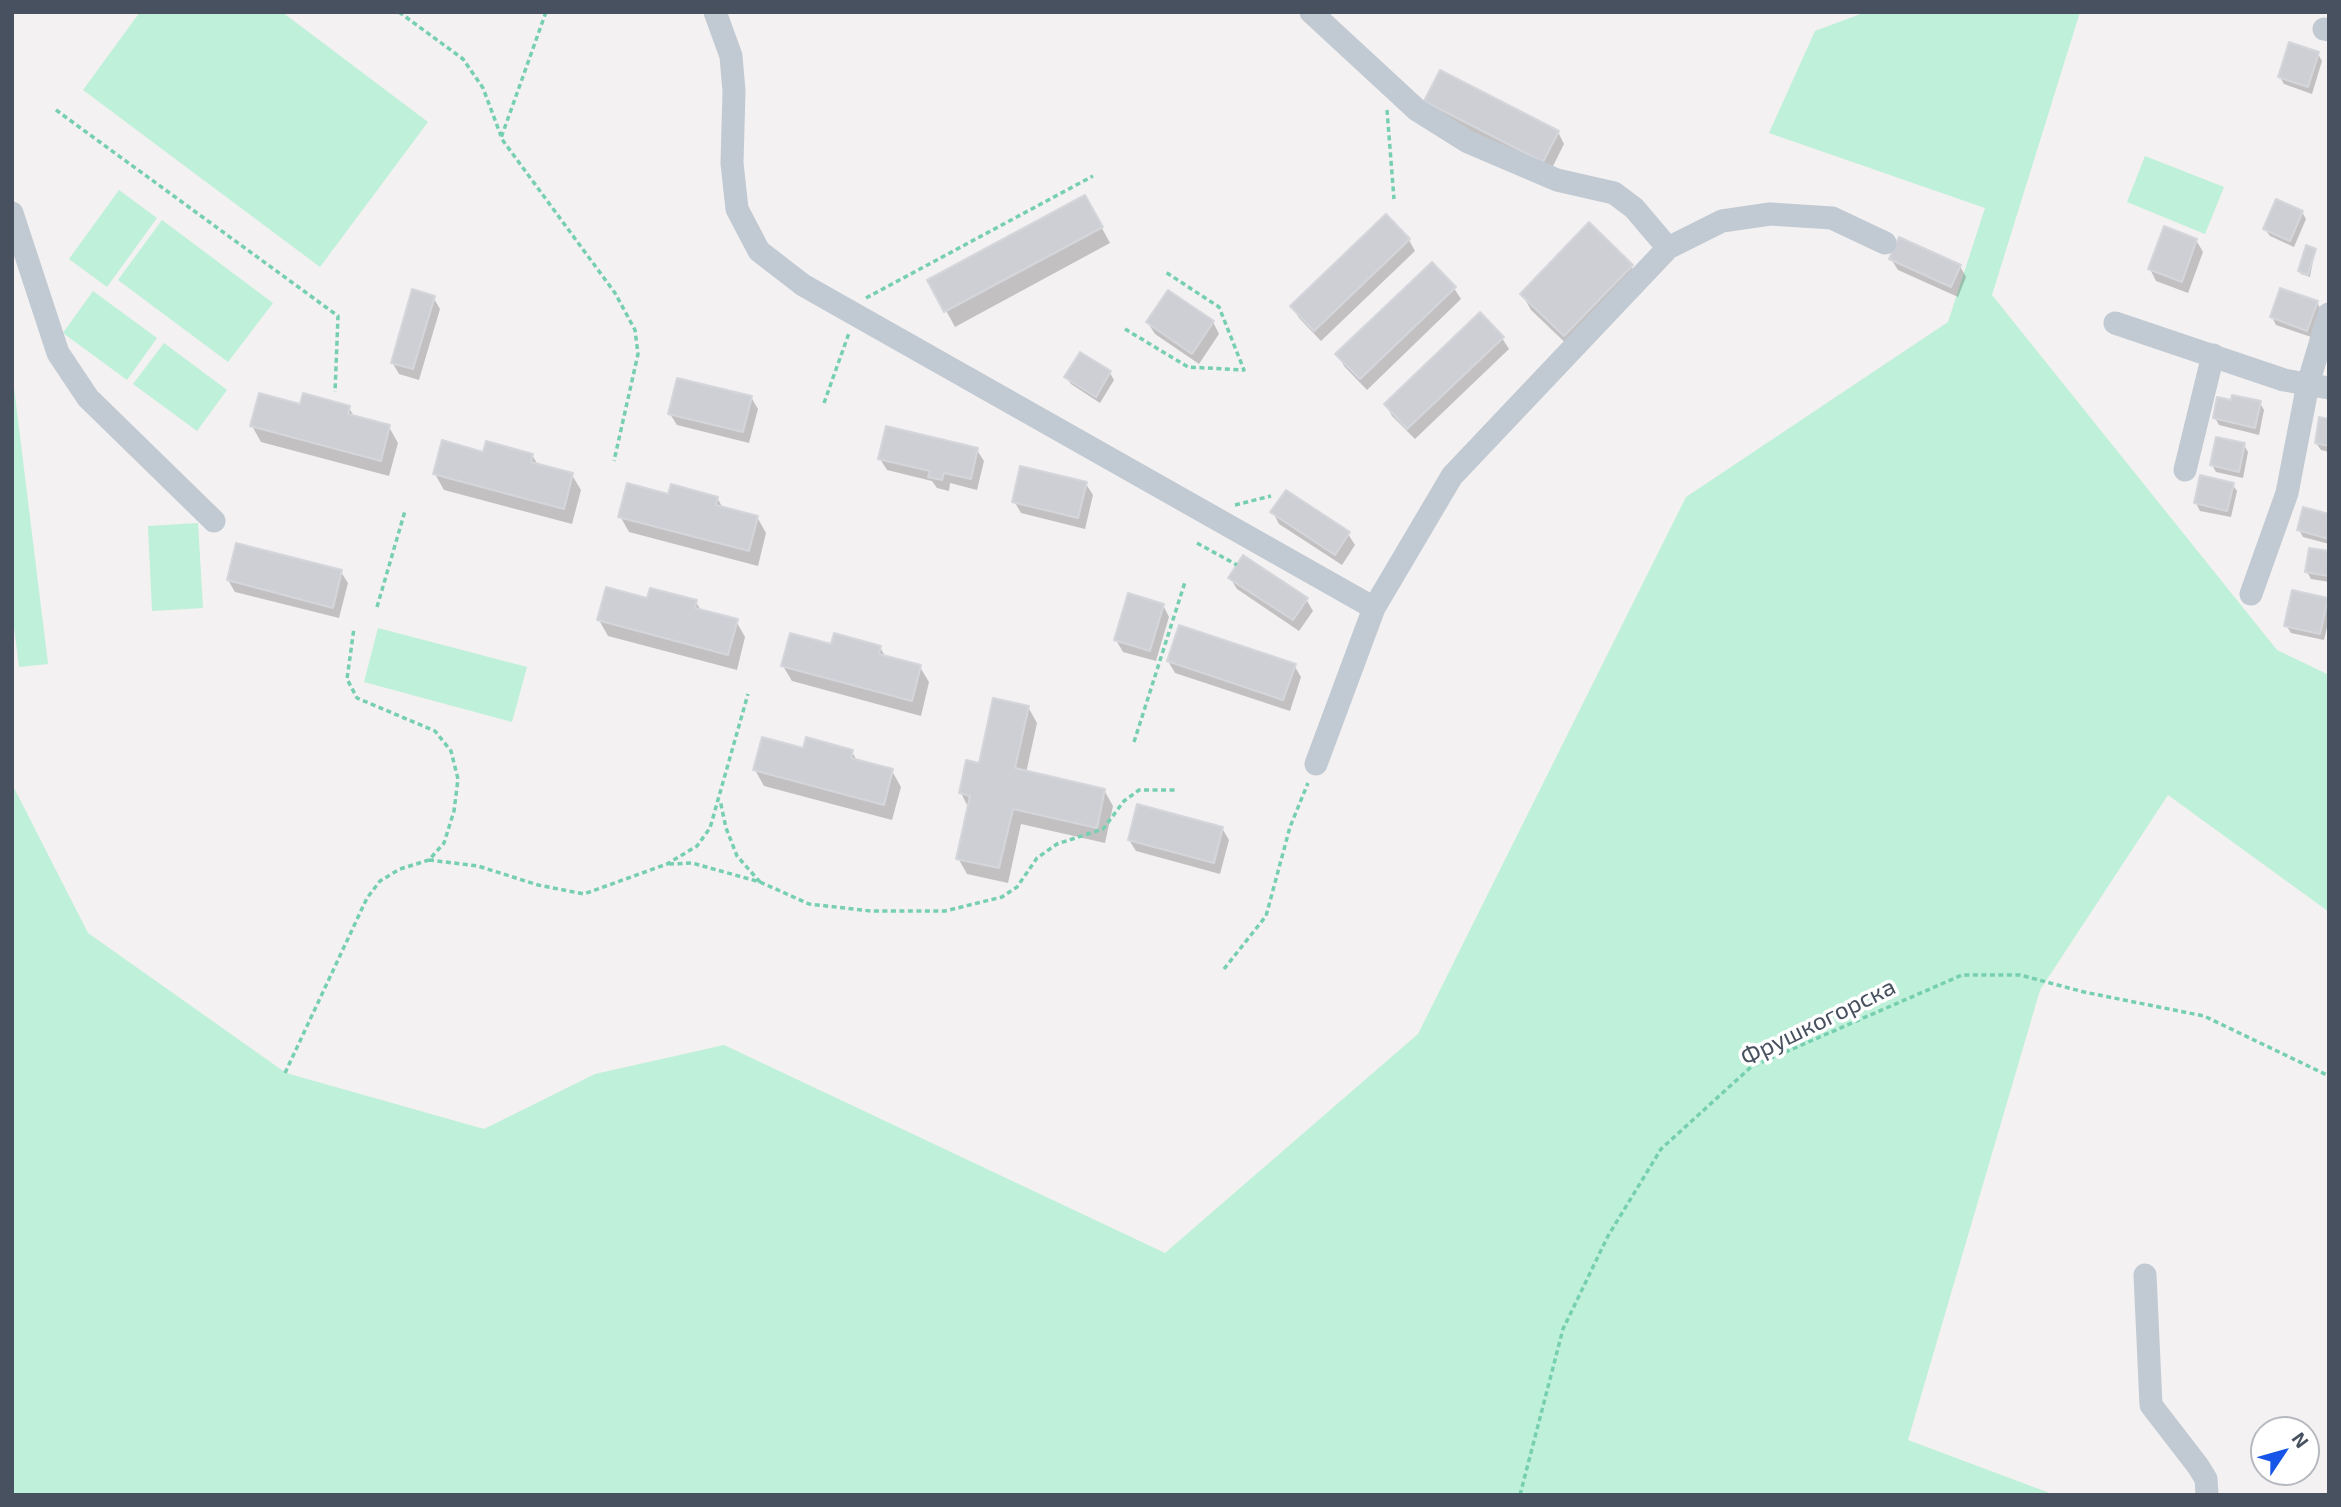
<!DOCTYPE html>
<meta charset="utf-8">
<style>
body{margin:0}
#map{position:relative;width:2341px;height:1507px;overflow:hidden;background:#f3f1f1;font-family:"Exo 2",sans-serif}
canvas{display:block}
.frame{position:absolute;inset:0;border:14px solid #48515f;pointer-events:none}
.north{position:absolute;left:2250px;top:1416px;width:70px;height:70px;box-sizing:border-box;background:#fff;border:2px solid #b6b9bf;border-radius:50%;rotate:54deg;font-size:19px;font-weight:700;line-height:28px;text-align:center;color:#48515f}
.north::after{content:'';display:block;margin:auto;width:24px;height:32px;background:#1655e7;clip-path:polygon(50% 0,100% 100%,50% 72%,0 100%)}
</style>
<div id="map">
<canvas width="2341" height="1507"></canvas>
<div class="frame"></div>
<div class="north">N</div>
</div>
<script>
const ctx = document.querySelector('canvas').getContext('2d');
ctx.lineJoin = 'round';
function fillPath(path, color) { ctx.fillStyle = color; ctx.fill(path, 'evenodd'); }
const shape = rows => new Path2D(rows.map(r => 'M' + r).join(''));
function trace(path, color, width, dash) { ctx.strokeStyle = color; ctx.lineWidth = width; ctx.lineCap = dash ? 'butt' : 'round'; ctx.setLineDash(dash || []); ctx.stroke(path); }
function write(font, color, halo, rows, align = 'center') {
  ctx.font = font + ' "Exo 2",sans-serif'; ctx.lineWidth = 7; ctx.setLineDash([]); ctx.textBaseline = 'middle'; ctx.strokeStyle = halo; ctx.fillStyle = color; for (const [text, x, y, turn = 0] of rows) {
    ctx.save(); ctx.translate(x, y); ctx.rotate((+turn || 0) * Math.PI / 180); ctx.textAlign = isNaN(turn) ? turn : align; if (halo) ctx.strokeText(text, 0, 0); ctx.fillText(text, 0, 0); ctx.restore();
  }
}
fillPath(shape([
 [140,12,282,12,428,122,320,267,83,90],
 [1866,12,2080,12,1992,295,2277,650,2329,675,2329,912,2168,795,2040,990,1908,1440,2055,1495,12,1495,12,784,88,933,286,1073,484,1129,595,1074,724,1045,1165,1253,1418,1034,1686,497,1948,322,1985,208,1769,133,1815,31],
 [2145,156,2224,187,2205,234,2127,202],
 [119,190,157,218,107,287,69,259],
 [162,220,273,303,228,362,118,280],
 [93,291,157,338,127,380,63,333],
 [164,343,227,390,197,431,133,384],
 [12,371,48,664,19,667,12,611],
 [198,523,203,608,152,611,148,526],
 [378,628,527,667,512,722,364,682]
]), '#bff0d9');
fillPath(shape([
 [2318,54,2322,61,2312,94,2284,84,2280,77],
 [1426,101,1558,132,1564,144,1550,172,1433,112],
 [1085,197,1110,243,955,327,930,281],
 [2302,212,2306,219,2294,247,2270,236,2265,229],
 [1409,240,1415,251,1321,341,1299,318,1292,306],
 [2196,240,2203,252,2188,293,2156,281,2150,269],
 [2315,250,2310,277,2301,274,2299,271],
 [1891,259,1960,266,1966,277,1958,297,1898,270],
 [1631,266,1641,282,1574,351,1531,310,1522,294],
 [1454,288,1461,299,1367,390,1344,366,1338,354],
 [433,297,440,309,419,380,399,374,392,362],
 [2317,302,2321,310,2311,337,2276,325,2272,317],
 [1213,322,1219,334,1199,364,1155,334,1148,323],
 [1502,338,1509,349,1415,439,1392,416,1386,404],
 [1110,373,1114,380,1100,403,1071,384,1066,377],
 [751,397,758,409,749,443,677,425,670,414],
 [2260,403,2264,410,2259,435,2219,425,2215,418],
 [301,406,349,408,355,418,389,427,398,443,389,476,261,442,252,426],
 [2329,421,2329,452,2321,450,2316,443],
 [2244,445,2248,452,2243,478,2216,472,2212,465],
 [977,450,984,461,977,490,950,483,949,491,937,488,932,481,887,470,880,459],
 [484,454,532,455,538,465,572,475,581,490,572,524,444,490,435,474],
 [1086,484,1093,495,1085,529,1021,513,1014,501],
 [2232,484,2237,491,2231,517,2200,511,2196,503],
 [669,496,717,498,723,508,757,517,766,533,758,566,629,532,620,516],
 [1273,512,1348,534,1355,545,1342,565,1279,524],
 [2329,515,2329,544,2303,537,2299,530],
 [2329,553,2329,582,2311,579,2307,572],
 [341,572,348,583,339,618,235,592,228,580],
 [1230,578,1306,599,1313,611,1299,631,1237,589],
 [648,600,696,602,702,612,736,621,745,637,737,670,608,636,599,620],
 [2327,600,2329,619,2324,640,2291,633,2286,625],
 [1163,605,1169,617,1156,661,1123,652,1116,640],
 [832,646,880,647,886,658,920,667,929,682,921,716,792,681,783,666],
 [1168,661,1294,665,1301,677,1290,711,1175,673],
 [1028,707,1037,723,1026,773,1104,790,1113,806,1105,843,1021,824,1008,883,967,874,958,858,969,809,961,793],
 [804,750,852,752,858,762,892,771,901,787,892,820,764,786,755,770],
 [1222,828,1229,840,1220,874,1136,851,1129,840]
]), '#0003');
const building = shape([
 [2289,42,2319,52,2308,87,2278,77,2289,42],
 [1440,70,1559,131,1543,162,1424,101,1440,70],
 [1085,195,1103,227,944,312,927,280,1085,195],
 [2276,199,2303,211,2290,241,2263,229,2276,199],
 [1386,214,1410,239,1314,331,1290,306,1386,214],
 [1589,222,1633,265,1564,336,1520,294,1589,222],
 [2164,226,2197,239,2182,282,2148,269,2164,226],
 [1899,237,1961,265,1951,287,1889,259,1899,237],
 [2306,245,2316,249,2308,275,2298,271,2306,245],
 [1432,262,1456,287,1360,379,1335,354,1432,262],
 [2280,288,2318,301,2307,331,2270,317,2280,288],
 [412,289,435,296,413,369,391,363,412,289],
 [1168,290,1214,321,1192,354,1146,322,1168,290],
 [1480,312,1504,337,1407,429,1384,404,1480,312],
 [1080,352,1111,371,1096,397,1064,377,1080,352],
 [677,378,752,396,743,432,668,414,677,378],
 [259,393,300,404,303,393,350,406,348,414,390,425,381,461,250,426,259,393],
 [2232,395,2261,401,2255,428,2213,418,2217,397,2231,400,2232,395],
 [2319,417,2329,419,2329,446,2315,443,2319,417],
 [886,426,978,448,971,479,944,473,942,480,928,477,930,471,878,459,886,426],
 [2216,437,2245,443,2239,472,2210,465,2216,437],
 [442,440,483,452,486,441,533,454,531,462,573,473,564,509,433,474,442,440],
 [1020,466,1087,482,1078,518,1012,502,1020,466],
 [2200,475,2234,483,2227,511,2194,503,2200,475],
 [627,483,668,494,671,484,718,497,716,505,758,516,749,551,618,517,627,483],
 [1286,490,1350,532,1335,555,1270,512,1286,490],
 [2303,507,2329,514,2329,539,2297,530,2303,507],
 [236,543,342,570,333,608,227,580,236,543],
 [2309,548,2329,551,2329,576,2305,572,2309,548],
 [1243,555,1308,598,1293,620,1228,578,1243,555],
 [606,587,647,598,650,588,697,600,695,608,738,619,728,655,597,620,606,587],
 [2292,590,2328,598,2320,634,2284,626,2292,590],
 [1128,593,1164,604,1150,651,1114,640,1128,593],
 [1179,625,1296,664,1283,700,1167,661,1179,625],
 [790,633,831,644,834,633,881,646,879,654,921,665,912,701,781,666,790,633],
 [993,698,1029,706,1015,768,1105,789,1097,828,1013,809,999,868,956,859,970,796,959,793,966,760,979,763,993,698],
 [762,737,803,748,806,737,853,750,851,758,893,769,884,805,753,770,762,737],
 [1137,804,1223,827,1214,863,1128,840,1137,804]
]);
fillPath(building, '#cdcfd5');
trace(building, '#d5d6dc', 2);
trace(shape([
 [399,12,463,59,483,88,501,136],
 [546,12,501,138,615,293,635,330,638,354,614,461],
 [56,110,338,316,335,392],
 [1387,110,1394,199],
 [866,298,1093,176],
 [1125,329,1188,367,1244,370,1219,307,1164,271],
 [824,403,849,333],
 [1235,505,1271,496],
 [1197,543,1237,565],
 [377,607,405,511],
 [1134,742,1185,582],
 [429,860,478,866,538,885,584,894,667,864,697,846,710,828,748,694],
 [669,864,692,863,760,882,737,856,726,828,720,800],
 [760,882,809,904,871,911,945,911,1002,897,1017,887,1037,858,1057,844,1103,829,1124,801,1139,790,1176,790],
 [1224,969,1266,916,1290,827,1308,783],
 [285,1073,367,898,380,881,400,869,429,860,444,843,454,811,458,779,451,751,435,731,357,698,347,679,354,628],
 [1520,1495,1563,1329,1608,1236,1661,1149,1751,1067,1962,975,2020,975,2084,992,2204,1016,2329,1076]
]), '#76cfb0', 3.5, [5, 3.5]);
trace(shape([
 [715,12,731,56,734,91,732,163,737,209,759,251,803,285,1374,608],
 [1311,12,1417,110,1468,142,1557,180,1614,193,1634,208,1668,248],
 [2324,29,2329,30],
 [12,213,58,353,88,398,214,521],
 [2115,323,2284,380,2329,388],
 [2185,470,2213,355],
 [2251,594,2287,493,2308,384,2329,314],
 [1316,764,1374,608,1452,476,1668,248,1722,221,1770,214,1832,218,1885,243],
 [2145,1275,2151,1405,2198,1466,2206,1479,2207,1495]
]), '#c1c9d2', 23);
write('24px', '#48515f', '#fff', [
 ["Фрушкогорска",1818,1022,-26]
]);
</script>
